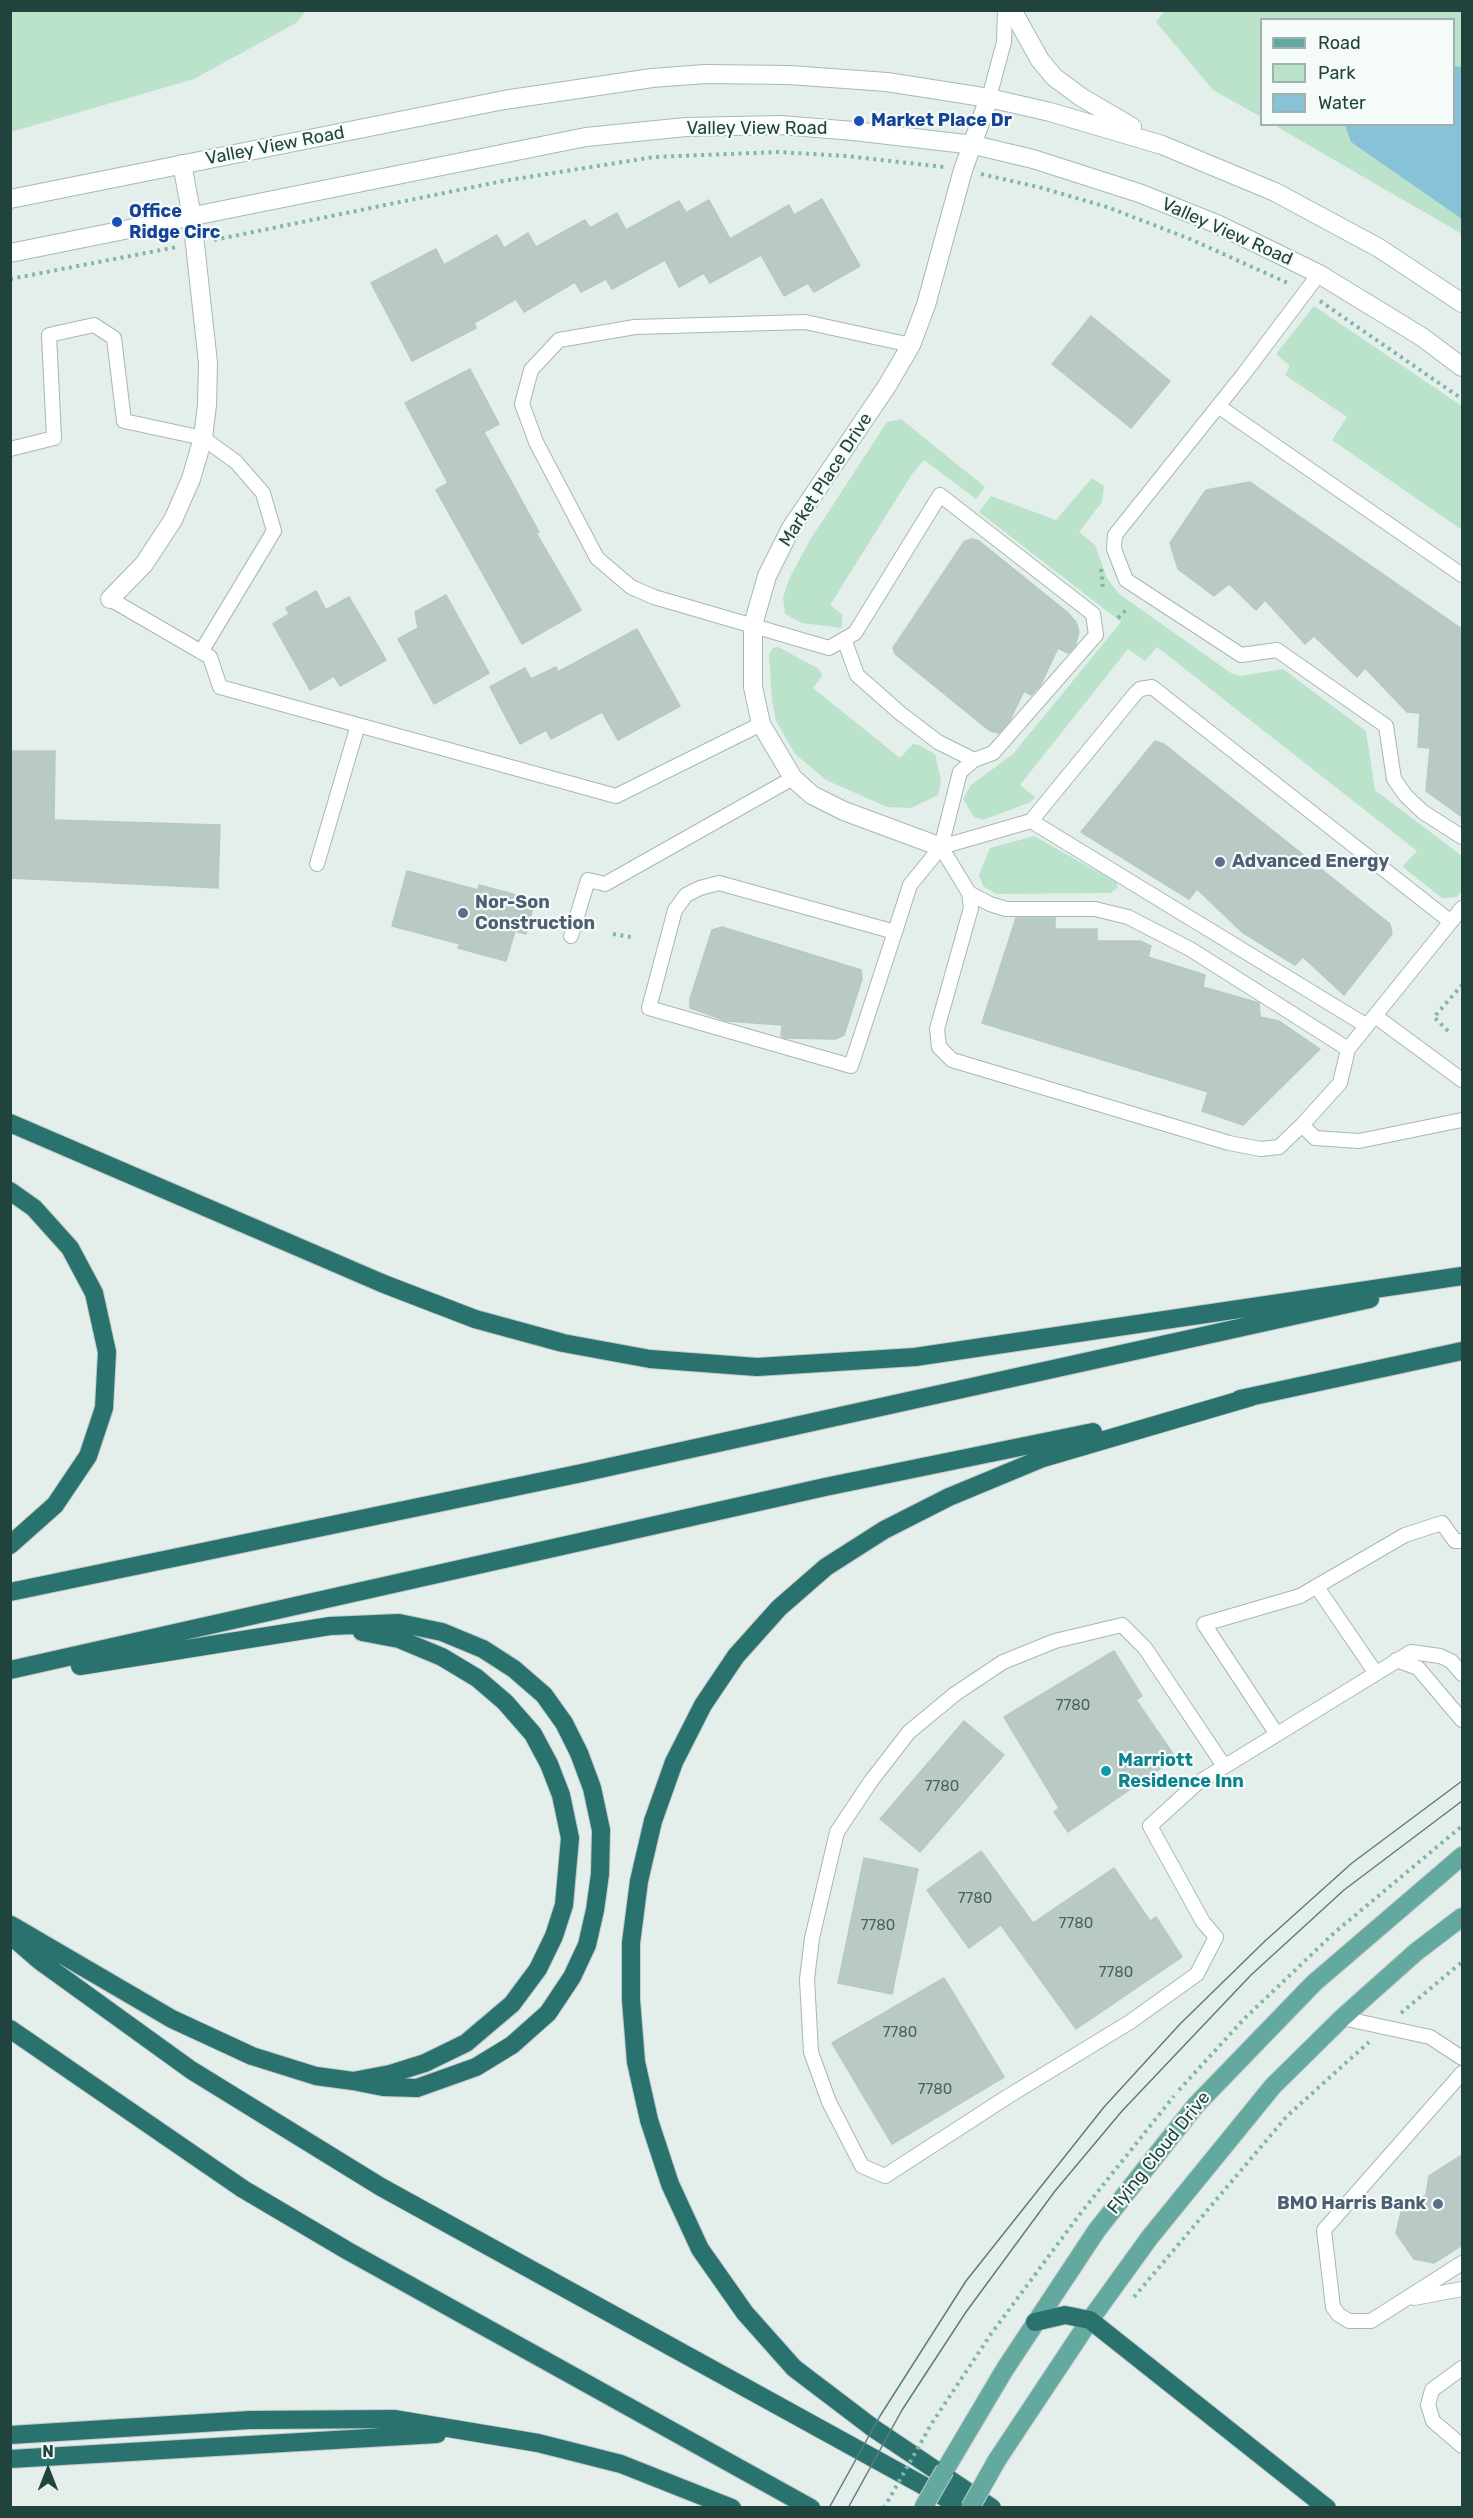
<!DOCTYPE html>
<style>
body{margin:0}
#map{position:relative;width:1473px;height:2518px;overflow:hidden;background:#e4efeb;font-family:Rubik,sans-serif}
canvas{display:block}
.frame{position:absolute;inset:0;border:12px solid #21433e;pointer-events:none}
.legend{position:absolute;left:1260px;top:18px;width:195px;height:108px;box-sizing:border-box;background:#f5fbf9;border:2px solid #a0b1ae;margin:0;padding:8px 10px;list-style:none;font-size:18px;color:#21433e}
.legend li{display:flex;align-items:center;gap:12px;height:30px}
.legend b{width:30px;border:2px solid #a0b1ae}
.north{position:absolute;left:18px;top:2440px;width:60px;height:60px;-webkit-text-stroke:4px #f5fbf9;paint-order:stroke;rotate:0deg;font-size:16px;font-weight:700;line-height:24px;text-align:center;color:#21433e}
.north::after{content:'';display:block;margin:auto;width:21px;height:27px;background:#21433e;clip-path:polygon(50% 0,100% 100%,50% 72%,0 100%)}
</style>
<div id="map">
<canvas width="1473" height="2518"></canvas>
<div class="frame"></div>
<ul class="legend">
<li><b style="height:8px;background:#64a9a0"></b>Road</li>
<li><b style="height:16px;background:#bbe2ca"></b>Park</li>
<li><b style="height:16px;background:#87c2d9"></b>Water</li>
</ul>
<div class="north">N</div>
</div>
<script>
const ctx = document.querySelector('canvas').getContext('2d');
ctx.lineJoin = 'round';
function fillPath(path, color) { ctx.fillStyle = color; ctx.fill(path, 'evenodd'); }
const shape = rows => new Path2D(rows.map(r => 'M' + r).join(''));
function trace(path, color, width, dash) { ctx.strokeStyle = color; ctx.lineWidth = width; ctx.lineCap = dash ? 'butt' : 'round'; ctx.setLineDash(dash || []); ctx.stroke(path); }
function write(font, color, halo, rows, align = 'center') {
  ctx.font = font + ' Rubik,sans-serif'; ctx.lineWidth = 4.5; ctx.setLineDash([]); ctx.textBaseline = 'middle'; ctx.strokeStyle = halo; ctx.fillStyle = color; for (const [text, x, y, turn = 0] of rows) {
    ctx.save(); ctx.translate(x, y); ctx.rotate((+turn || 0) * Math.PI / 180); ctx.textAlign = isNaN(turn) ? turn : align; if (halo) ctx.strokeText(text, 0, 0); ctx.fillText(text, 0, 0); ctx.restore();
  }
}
fillPath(shape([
 [11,10,306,10,306,11,296,23,194,79,11,132],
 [1165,10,1462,11,1462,234,1274,125,1454,124,1454,20,1262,20,1261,117,1213,90,1156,22],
 [1314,306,1462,406,1462,530,1332,440,1347,417,1285,375,1290,366,1276,354],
 [901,419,985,487,976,499,924,460,912,474,830,605,842,614,842,628,802,623,785,614,783,597,789,579,810,540,887,422],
 [1092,478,1104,486,1102,502,1079,532,1095,545,1107,578,1119,594,1231,673,1241,676,1283,669,1366,731,1375,790,1462,856,1462,890,1457,897,1442,898,1404,868,1403,866,1417,851,1157,647,1145,661,1128,649,1020,785,1035,797,1031,802,983,820,974,817,963,799,971,785,1013,754,1121,622,979,512,991,496,1056,520],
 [778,647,819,669,822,676,813,688,900,758,913,744,919,745,935,754,941,780,938,795,911,808,887,807,826,780,795,754,776,721,772,701,769,654,773,648],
 [1034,836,1116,882,1118,887,1111,893,996,894,983,886,979,875,990,848]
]), '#bbe2ca');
fillPath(shape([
 [1454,66,1462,67,1462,219,1351,142,1345,125,1454,124]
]), '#87c2d9');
const building = shape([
 [822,199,860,266,814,292,808,283,784,296,761,255,710,283,704,273,679,287,665,260,612,289,606,279,581,292,575,282,524,312,516,299,474,323,476,328,412,361,371,283,436,249,444,265,497,235,504,248,528,233,536,247,585,220,590,228,617,213,626,230,679,201,686,213,709,200,730,239,789,205,794,215,822,199],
 [1091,316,1170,381,1131,428,1052,364,1091,316],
 [470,369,499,424,484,432,539,532,536,533,581,610,522,644,436,490,448,483,405,403,470,369],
 [1250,482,1462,629,1462,817,1426,791,1430,748,1418,747,1420,713,1407,712,1365,668,1357,677,1314,636,1305,644,1265,600,1256,610,1229,584,1214,596,1178,569,1170,543,1206,490,1250,482],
 [971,539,979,541,1067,612,1076,622,1079,632,1075,646,1068,653,1058,648,1041,684,1031,695,1024,691,1010,720,999,733,990,731,895,654,893,648,964,542,971,539],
 [316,591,326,610,349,597,386,660,340,686,334,676,310,690,273,624,289,614,286,608,316,591],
 [446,595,489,673,434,704,398,639,418,628,415,612,446,595],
 [637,629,680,706,618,740,602,712,551,739,546,730,520,744,490,687,525,668,531,679,556,667,558,672,637,629],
 [1155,741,1164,744,1390,924,1392,934,1344,995,1303,957,1295,965,1242,932,1197,889,1189,899,1081,832,1155,741],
 [10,751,55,751,54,820,220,825,218,888,10,878,10,751],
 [407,871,478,890,479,885,535,900,526,934,515,931,506,961,458,948,460,944,392,926,407,871],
 [1016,918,1055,918,1055,929,1097,929,1097,941,1140,941,1151,946,1148,957,1205,975,1203,987,1259,1003,1260,1017,1279,1021,1320,1049,1243,1125,1202,1111,1208,1092,982,1023,1016,918],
 [722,927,861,970,862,979,844,1035,835,1039,785,1038,781,1036,782,1025,727,1021,690,1008,690,999,712,930,722,927],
 [1114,1651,1142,1696,1136,1700,1176,1758,1068,1832,1054,1812,1059,1808,1004,1717,1114,1651],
 [964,1721,1004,1755,920,1852,880,1819,964,1721],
 [981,1851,1033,1923,1114,1868,1150,1921,1156,1917,1182,1957,1076,2029,1001,1925,969,1948,927,1890,981,1851],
 [864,1858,918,1869,892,1994,838,1983,864,1858],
 [944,1978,1004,2077,892,2144,832,2043,944,1978],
 [1462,2155,1462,2245,1434,2263,1414,2259,1396,2233,1401,2212,1426,2195,1429,2176,1462,2155]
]);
fillPath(building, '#b9cac5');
trace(building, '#b6c9c4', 1.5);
const lane = shape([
 [989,98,1004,42,1005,10],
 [1319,274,1243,375,1115,535,1114,549,1126,580,1241,655,1277,650,1386,726,1394,779,1406,796,1423,812,1462,837],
 [1218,406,1462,575],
 [10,449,54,438,49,335,94,325,114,338,124,421,203,438,236,462,263,493,274,531,201,652],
 [110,599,210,657,220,687,616,796,761,724],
 [844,639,857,675,900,713,938,742,974,760],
 [1031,821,1367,1026],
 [941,847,969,893,971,908,937,1029,939,1047,952,1060,1229,1143,1261,1149,1279,1147,1302,1125,1315,1138,1359,1141,1462,1120],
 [941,847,1031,821,1135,694,1140,689,1152,687,1451,922],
 [317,864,358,725],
 [969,893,990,904,1006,909,1095,909,1128,917,1190,949,1348,1049],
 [895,932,719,883,700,888,686,895,675,910,649,1008,851,1066,895,932,910,885,941,847,960,772,974,760,993,753,1096,635,1093,614,940,495,855,633,829,648,654,597,631,587,597,558,536,442,522,404,531,370,559,340,635,327,805,322,911,345],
 [571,936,588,880,605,884,793,778],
 [1375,1016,1462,1080],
 [1302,1125,1340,1083,1348,1049,1462,908],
 [1317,1587,1375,1672],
 [1396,1660,1418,1668,1462,1720],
 [1276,1733,1204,1624,1300,1596,1405,1535,1442,1523,1455,1541,1462,1541],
 [1224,1766,1145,1648,1122,1625,1055,1641,1003,1662,955,1694,909,1732,871,1781,837,1832,812,1938,807,1979,811,2052,829,2102,862,2166,885,2176,1007,2097,1130,2022,1197,1974,1216,1937,1203,1922,1150,1826,1196,1784,1411,1652,1440,1656,1451,1661,1462,1674],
 [1342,2018,1430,2037,1462,2058],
 [1462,2073,1324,2230,1333,2307,1339,2315,1349,2321,1371,2321,1462,2263],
 [1414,2298,1462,2289],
 [1462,2368,1432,2390,1428,2405,1433,2421,1462,2446]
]);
const street = shape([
 [110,599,144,564,173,520,191,479,203,438,207,405,208,363,192,217,182,164],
 [941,847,844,811,812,795,793,778,761,724,753,687,753,625,767,576,791,528,887,386,911,345,926,305,963,170,989,98]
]);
const secondary = shape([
 [1012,10,1040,60,1054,77,1081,97,1132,127],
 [10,199,504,100,652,78,705,74,789,75,887,82,989,98,1050,112,1162,145,1275,192,1379,248,1462,303],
 [10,253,586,137,686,127,780,125,854,131,974,145,1033,159,1139,193,1217,224,1319,274,1422,337,1462,367]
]);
const primary = shape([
 [997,2460,1090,2320,1150,2237,1273,2086,1342,2018,1416,1952,1462,1917],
 [945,2470,1005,2369,1097,2230,1196,2105,1314,1983,1462,1856]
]);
const highway = shape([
 [10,1123,384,1284,475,1319,563,1343,650,1359,757,1367,915,1357,1462,1276],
 [10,1191,34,1208,70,1248,94,1293,107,1352,104,1408,88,1456,55,1505,10,1545],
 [1240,1399,1462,1351],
 [10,1592,582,1473,1370,1299],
 [80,1666,330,1626,399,1623,442,1632,483,1649,514,1669,544,1695,564,1723,579,1753,592,1788,601,1830,600,1874,595,1910,587,1945,572,1977,548,2013,512,2045,476,2067,417,2088,383,2087,353,2081],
 [10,1670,825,1487,1093,1432],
 [11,1925,172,2019,252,2056,316,2076,353,2081,390,2074,425,2063,466,2043,512,2004,538,1969,554,1936,564,1905,570,1838,561,1795,549,1764,533,1734,505,1702,477,1678,442,1657,399,1639,362,1632],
 [10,1935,40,1961,191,2070,381,2187,964,2508],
 [10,2029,243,2189,348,2251,811,2508],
 [1035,2322,1065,2315,1090,2320,1327,2508],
 [10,2435,250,2420,394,2419,538,2443,621,2464,732,2508],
 [10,2459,437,2434],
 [992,2508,873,2428,794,2368,745,2313,700,2249,670,2184,649,2120,636,2062,631,2000,631,1943,639,1881,653,1821,674,1762,703,1705,736,1656,779,1608,826,1567,884,1530,949,1497,1043,1458,1251,1397]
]);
trace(lane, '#a6b8b4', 16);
trace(street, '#a6b8b4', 20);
trace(secondary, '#a1bcb6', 20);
trace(primary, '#c1cac9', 20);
trace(highway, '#c1cac9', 20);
trace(shape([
 [981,174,1042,188,1107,207,1190,239,1290,284],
 [214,240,503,181,654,157,779,152,846,156,944,167],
 [10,279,177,247],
 [1320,301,1462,399],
 [1101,569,1103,588],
 [1118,618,1126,610],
 [613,934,631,937],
 [1448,1031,1434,1017,1462,985],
 [1401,2013,1462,1962],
 [1179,2090,1244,2019,1334,1933,1462,1826],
 [1134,2297,1287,2116,1369,2042],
 [932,2423,991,2334,1080,2214,1174,2096]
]), '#81b6ac', 4, [3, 4.5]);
trace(lane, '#fff', 14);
trace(street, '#fff', 18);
trace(secondary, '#fff', 18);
trace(primary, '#64a9a0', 18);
trace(highway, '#2a726d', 18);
trace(shape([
 [829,2508,880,2416,966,2281,1104,2107,1180,2024,1265,1941,1352,1863,1462,1781],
 [848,2508,902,2410,966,2312,1055,2191,1122,2111,1251,1975,1344,1890,1462,1801]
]), '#5c7e79', 1.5);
const primaryBridge = shape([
 [923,2508,945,2470],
 [970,2508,997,2460]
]);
trace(primaryBridge, '#c1cac9', 20, []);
trace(shape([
 [884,2508,932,2423]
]), '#81b6ac', 4, [3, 4.5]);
trace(primaryBridge, '#64a9a0', 18);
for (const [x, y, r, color] of [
 [859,121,6,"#1a4fb4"],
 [117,222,6,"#1a4fb4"],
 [1220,862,6,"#5c6f8a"],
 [463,913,6,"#5c6f8a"],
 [1106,1771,6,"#0f9aa8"],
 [1438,2204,6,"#5c6f8a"]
]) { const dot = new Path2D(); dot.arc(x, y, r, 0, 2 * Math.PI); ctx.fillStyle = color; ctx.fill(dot); trace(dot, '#f5fbf9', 2); }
write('15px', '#476560', null, [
 ["7780",1073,1706],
 ["7780",942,1787],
 ["7780",975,1899],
 ["7780",1076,1924],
 ["7780",878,1926],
 ["7780",1116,1973],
 ["7780",900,2033],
 ["7780",935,2090]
]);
write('bold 18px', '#164399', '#f5fbf9', [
 ["Market Place Dr",871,121],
 ["Office",129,212],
 ["Ridge Circ",129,233]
], 'left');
write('18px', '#21433e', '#f5fbf9', [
 ["Valley View Road",757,129],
 ["Valley View Road",275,146,-11],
 ["Valley View Road",1227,232,24],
 ["Market Place Drive",826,480,-57],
 ["Flying Cloud Drive",1159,2153,-51]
]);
write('bold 18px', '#4e5e75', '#f5fbf9', [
 ["Advanced Energy",1232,862],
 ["Nor-Son",475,903],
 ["Construction",475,924],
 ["BMO Harris Bank",1426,2204,"right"]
], 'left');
write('bold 18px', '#0d838f', '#f5fbf9', [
 ["Marriott",1118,1761],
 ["Residence Inn",1118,1782]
], 'left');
</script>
